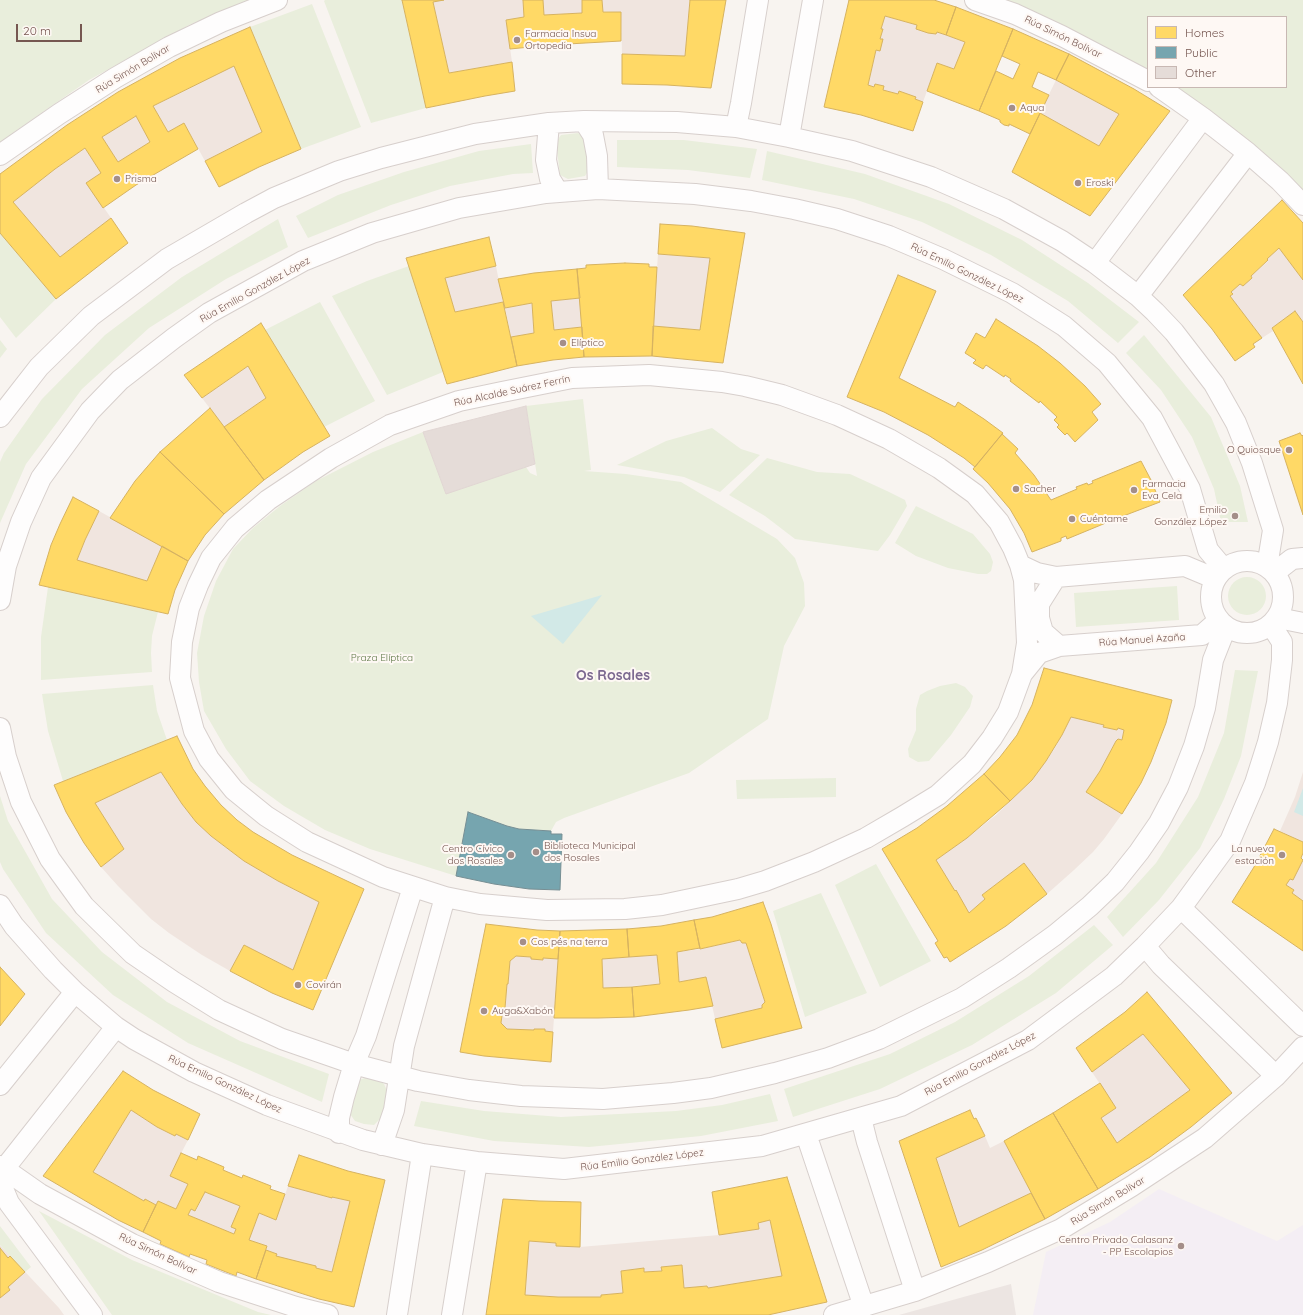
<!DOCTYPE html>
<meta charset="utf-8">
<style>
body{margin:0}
#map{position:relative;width:1303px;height:1315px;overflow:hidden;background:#f8f4f0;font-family:Quicksand,sans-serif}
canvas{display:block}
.legend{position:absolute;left:1147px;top:16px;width:140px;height:72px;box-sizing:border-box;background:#fef8f4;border:1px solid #c8b8b3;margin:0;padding:5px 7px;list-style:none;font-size:12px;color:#765751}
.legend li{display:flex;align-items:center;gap:8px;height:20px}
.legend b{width:20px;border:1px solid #c8b8b3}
.scale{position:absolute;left:16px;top:24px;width:66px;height:18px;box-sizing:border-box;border:2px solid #765751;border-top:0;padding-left:5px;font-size:12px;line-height:14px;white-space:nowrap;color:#765751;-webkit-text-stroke:3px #fef8f4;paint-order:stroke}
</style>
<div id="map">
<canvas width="1303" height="1315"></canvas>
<ul class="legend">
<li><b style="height:11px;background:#ffd966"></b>Homes</li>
<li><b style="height:11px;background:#76a5af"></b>Public</li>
<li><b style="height:11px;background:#e5dcd8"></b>Other</li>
</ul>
<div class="scale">20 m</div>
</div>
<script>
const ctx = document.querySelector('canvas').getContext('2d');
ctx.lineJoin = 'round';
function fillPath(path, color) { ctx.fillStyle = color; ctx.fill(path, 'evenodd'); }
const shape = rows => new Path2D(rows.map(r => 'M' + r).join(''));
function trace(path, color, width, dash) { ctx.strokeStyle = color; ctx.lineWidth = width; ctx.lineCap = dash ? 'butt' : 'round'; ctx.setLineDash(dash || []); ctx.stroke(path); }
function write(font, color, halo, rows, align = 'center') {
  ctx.font = font + ' Quicksand,sans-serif'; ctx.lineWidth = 4; ctx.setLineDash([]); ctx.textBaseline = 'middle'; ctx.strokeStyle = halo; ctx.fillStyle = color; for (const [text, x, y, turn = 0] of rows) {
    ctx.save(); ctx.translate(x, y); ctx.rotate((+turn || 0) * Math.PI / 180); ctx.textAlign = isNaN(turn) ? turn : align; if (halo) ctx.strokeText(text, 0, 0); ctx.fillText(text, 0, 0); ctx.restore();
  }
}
fillPath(shape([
 [444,0,523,0,524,17,506,20,512,62,449,73,433,2],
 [543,0,582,0,582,13,544,15],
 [602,0,690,0,685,56,622,54,621,12,603,11],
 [885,16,917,25,916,29,936,34,937,32,965,42,954,69,937,63,923,102,915,99,916,97,899,91,898,94,883,90,884,86,875,84,874,87,868,85,876,50,882,39,880,39,883,29,881,29],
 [234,66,262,132,205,161,184,123,168,132,153,106],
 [1056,80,1119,114,1099,146,1040,113],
 [136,116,150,142,118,162,102,137],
 [85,148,101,173,87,183,111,218,60,257,13,202,55,169],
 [1279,248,1303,280,1303,322,1295,311,1272,328,1273,331,1262,338,1230,296,1233,294,1231,292,1240,284,1243,286,1252,278,1251,276,1268,261,1267,259],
 [658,254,710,258,700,330,653,326],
 [496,266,503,302,455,312,445,278],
 [580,298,582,327,554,330,551,301],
 [532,303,534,333,511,337,505,308],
 [248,366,266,398,224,427,202,398],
 [99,511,162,546,147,581,77,560,85,540],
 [1071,717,1104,725,1103,727,1117,730,1118,728,1124,730,1122,740,1118,739,1116,741,1100,771,1086,792,1122,814,1104,839,1093,852,1074,870,1047,894,1024,863,982,895,985,899,969,913,956,891,955,891,936,860,967,838,996,815,1032,780,1055,748],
 [161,772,182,804,196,822,211,836,244,861,278,881,319,902,293,970,244,945,230,971,202,955,169,933,151,919,118,886,101,867,124,849,95,803],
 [1303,772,1303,842,1280,831,1295,797],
 [1303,860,1303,901,1292,893,1294,890,1286,885,1290,879,1293,880],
 [740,940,742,943,746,943,765,1002,762,1005,762,1008,715,1019,706,977,679,982,677,952,701,949],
 [657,955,660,984,603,988,602,959],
 [516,956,531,957,543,960,543,958,558,959,553,1032,545,1031,545,1029,534,1029,534,1030,507,1029,501,1023,503,1008,505,1008,507,984,508,984,510,961],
 [1143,1034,1190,1090,1117,1143,1101,1118,1116,1108,1092,1072],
 [131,1110,157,1127,175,1136,176,1134,188,1140,170,1175,188,1184,176,1209,158,1201,156,1205,145,1199,144,1201,93,1172],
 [985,1136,990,1148,1004,1141,1031,1193,959,1227,936,1158],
 [288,1186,332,1198,332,1197,350,1201,332,1272,276,1256,276,1254,266,1250,267,1246,249,1240,259,1213,276,1220],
 [205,1192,240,1206,236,1229,234,1234,188,1215,191,1209,196,1211],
 [770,1220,782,1276,708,1288,707,1286,684,1288,682,1265,661,1267,662,1271,644,1272,644,1268,621,1271,623,1293,601,1295,601,1297,558,1297,525,1295,529,1241,556,1243,556,1246,580,1247,719,1235,759,1229,758,1223],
 [0,1245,59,1308,64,1315,0,1315]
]), '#f0e5df');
fillPath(shape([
 [1011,1284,1016,1315,899,1315,967,1296]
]), '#ece5e2');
fillPath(shape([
 [1159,1189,1277,1241,1303,1225,1303,1315,1033,1315,1046,1252,1110,1222]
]), '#f4eef4');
fillPath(shape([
 [0,0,249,0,189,25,89,80,14,132,0,145],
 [325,0,402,0,426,108,371,123,324,1],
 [999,0,1303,0,1303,194,1261,150,1173,87,1286,87,1286,17,1148,17,1148,72],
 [312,4,361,127,301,149,250,27],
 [578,133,585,138,590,168,585,176,568,179,560,175,556,142,561,135],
 [617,140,684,140,757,149,750,178,688,170,617,167],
 [531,144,533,173,513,174,450,186,391,205,308,238,296,216,338,195,404,172,479,151],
 [767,151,865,174,949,204,1022,240,1088,283,1139,322,1118,343,1068,301,991,255,922,222,854,199,762,180],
 [278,219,288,247,226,279,149,328,82,389,26,464,0,523,0,462,4,453,42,399,105,335,182,277],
 [0,233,56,299,16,338,0,317],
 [409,266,443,372,387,395,332,296,367,281],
 [320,302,375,401,324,427,265,330],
 [1144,335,1211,417,1240,486,1248,522,1221,522,1214,489,1192,437,1161,390,1126,353],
 [0,340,7,349,0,358],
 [583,399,591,470,584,471,626,474,681,482,777,539,795,558,804,583,805,606,784,646,768,719,689,773,564,818,556,822,551,831,519,829,507,826,468,812,456,876,370,849,325,830,284,806,250,781,226,749,204,711,199,682,197,653,204,616,216,581,233,549,253,528,280,506,316,481,373,452,423,432,446,493,526,467,530,473,537,476,526,406],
 [712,428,741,449,760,455,720,492,684,477,617,465,666,441],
 [767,458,817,472,850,474,887,491,905,500,907,506,890,535,878,551,795,539,765,516,729,495],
 [916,506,973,534,990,554,993,562,991,571,987,574,978,574,948,568,916,556,895,543],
 '1228 596a19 19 0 1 1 38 0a19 19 0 1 1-38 0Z',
 [1177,586,1179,620,1076,627,1074,593],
 [48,587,158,612,152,636,151,653,152,672,41,680,41,637],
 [1235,670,1258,671,1241,756,1224,799,1200,848,1159,900,1123,937,1107,917,1156,863,1198,797,1224,733],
 [956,683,965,687,973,696,970,707,951,735,929,761,918,762,909,757,908,749,916,730,916,709,920,695,927,691,940,686],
 [153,685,157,711,167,740,63,781,48,731,42,694],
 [836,778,836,797,737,799,736,780],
 [0,796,8,821,52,899,102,952,167,1002,240,1041,329,1074,322,1102,188,1043,113,995,46,933,3,869,0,862],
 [876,864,931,961,880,987,835,885],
 [821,893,867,993,805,1017,773,911],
 [1094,925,1113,945,1056,993,972,1045,880,1089,793,1117,784,1089,890,1054,955,1022,1029,976],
 [368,1077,377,1078,384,1084,388,1093,381,1118,374,1125,364,1124,355,1121,350,1114,351,1104,359,1080],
 [770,1094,778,1121,701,1136,589,1147,494,1141,414,1126,421,1101,484,1111,561,1117,676,1111,722,1105],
 [39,1211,132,1260,258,1312,271,1315,112,1315],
 [0,1226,31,1267,25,1272,0,1245]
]), '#e9eedc');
fillPath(shape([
 [602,595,563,644,531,616],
 [1303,788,1303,816,1294,812]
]), '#d2e9e7');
const homes = shape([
 [402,0,444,0,433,2,449,73,512,62,515,91,485,96,426,108,402,0],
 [523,0,543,0,544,15,582,13,582,0,602,0,603,12,621,12,621,41,550,45,510,49,506,20,524,17,523,0],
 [690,0,726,0,711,88,667,85,622,84,622,54,685,56,690,0],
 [849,0,934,0,956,7,946,35,937,32,936,34,928,33,916,29,917,25,885,16,881,29,883,29,880,39,883,39,880,51,876,50,868,85,874,87,875,84,884,86,883,90,898,94,899,91,916,97,915,99,923,102,913,131,861,115,824,107,849,0],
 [956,7,1013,29,979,111,927,91,937,63,954,69,965,42,946,35,956,7],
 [250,27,301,149,259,167,219,187,205,161,262,132,234,66,153,106,168,132,184,123,198,149,136,185,103,208,86,183,101,173,85,148,55,169,13,202,60,257,111,218,128,243,56,299,0,233,0,174,67,125,118,92,180,58,250,27],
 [136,116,150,142,118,162,102,137,136,116],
 [1013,29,1069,54,1056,80,1038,72,1032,87,1049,95,1030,134,1009,124,1009,126,1004,125,1000,122,1000,120,979,111,996,71,1013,79,1020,64,1002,56,1013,29],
 [1069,54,1134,89,1170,111,1090,216,1012,172,1040,113,1099,146,1119,114,1056,80,1069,54],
 [1282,200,1303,223,1303,280,1279,248,1267,259,1268,260,1251,276,1252,278,1243,286,1240,284,1231,292,1233,294,1230,296,1262,338,1253,344,1255,347,1235,361,1212,329,1183,295,1282,200],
 [660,224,692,226,745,233,723,363,652,356,653,326,700,330,710,258,658,254,660,224],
 [489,237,496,266,445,278,455,312,503,302,517,366,447,384,406,258,440,249,489,237],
 [625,263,649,264,649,267,657,267,652,356,584,357,577,269,586,268,586,265,625,263],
 [577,269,580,298,551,301,554,330,582,327,584,357,553,360,517,366,511,337,534,333,532,303,505,308,498,279,534,273,577,269],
 [898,275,936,291,899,378,955,407,958,402,984,419,1003,433,975,467,964,458,928,435,884,412,847,397,898,275],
 [1295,311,1303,322,1303,384,1272,328,1295,311],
 [996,319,1038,346,1060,363,1085,386,1101,404,1092,412,1098,420,1075,442,1067,433,1065,435,1057,427,1059,425,1054,420,1057,417,1040,401,1039,403,1010,381,1011,379,1005,375,1004,377,986,365,983,369,973,363,976,360,965,353,976,333,985,338,996,319],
 [261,323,330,436,303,452,264,480,224,427,266,398,248,366,202,398,184,375,261,323],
 [210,408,264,480,224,514,160,452,210,408],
 [1300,433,1302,436,1303,435,1303,515,1279,441,1300,433],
 [1002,434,1018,449,1015,453,1034,475,1051,500,1077,489,1076,487,1087,483,1088,485,1093,483,1092,481,1141,461,1151,480,1160,502,1118,518,1117,516,1112,518,1113,520,1067,539,1066,536,1061,538,1061,541,1032,552,1024,533,1010,509,988,483,973,469,1002,434],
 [160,452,224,514,205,535,188,561,110,518,135,481,160,452],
 [73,497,99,511,85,540,77,560,147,581,162,546,188,561,175,590,168,614,39,585,51,545,60,524,73,497],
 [1044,668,1172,700,1166,723,1151,762,1141,783,1122,814,1086,792,1100,771,1116,741,1118,739,1122,740,1124,730,1118,728,1117,730,1103,727,1104,725,1071,717,1062,735,1046,761,1032,780,1010,801,984,774,1000,757,1017,735,1032,705,1044,668],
 [177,736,193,769,205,786,221,805,237,820,253,832,292,855,364,889,313,1010,272,993,230,971,244,945,293,970,319,902,278,881,244,861,211,836,196,822,182,804,161,772,95,803,124,849,101,867,84,843,66,812,54,785,177,736],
 [984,774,1010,801,967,838,936,860,955,891,956,890,969,913,985,899,982,895,1024,863,1047,894,1006,926,950,962,947,957,944,958,935,943,938,941,882,849,917,828,947,806,984,774],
 [1274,829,1303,842,1303,853,1301,858,1303,860,1293,880,1290,879,1286,885,1294,890,1292,893,1303,901,1303,951,1232,902,1254,867,1274,829],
 [763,902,771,924,802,1028,722,1048,715,1019,762,1008,762,1005,765,1002,746,943,742,943,740,940,700,949,694,920,712,917,763,902],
 [694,920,700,948,677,952,679,982,706,977,713,1006,689,1010,634,1017,632,987,660,984,657,955,629,957,627,929,661,926,694,920],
 [486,924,537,930,560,931,558,959,543,958,543,960,531,959,531,957,516,956,510,961,508,984,507,984,505,1008,503,1008,501,1023,507,1029,534,1030,534,1029,545,1029,545,1031,553,1032,551,1062,484,1056,460,1052,486,924],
 [627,929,629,957,602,959,603,988,632,987,634,1017,598,1018,554,1018,560,931,627,929],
 [0,967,25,994,0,1026,0,967],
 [1147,992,1232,1093,1191,1127,1150,1157,1098,1189,1053,1113,1100,1083,1116,1108,1101,1118,1117,1143,1190,1090,1143,1034,1092,1072,1076,1048,1125,1012,1147,992],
 [123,1071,153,1090,200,1114,188,1140,176,1134,175,1136,157,1127,131,1110,93,1172,144,1201,145,1199,156,1205,143,1232,118,1220,43,1176,123,1071],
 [970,1110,974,1119,976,1118,985,1136,936,1158,959,1227,1031,1193,1045,1219,982,1250,941,1267,899,1141,970,1110],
 [1053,1113,1098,1189,1045,1219,1004,1141,1053,1113],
 [181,1153,197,1160,198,1156,224,1167,223,1170,242,1178,243,1175,271,1186,270,1189,285,1194,276,1220,259,1213,249,1240,267,1246,256,1279,237,1272,236,1276,206,1264,207,1260,190,1254,189,1257,160,1244,161,1241,143,1232,158,1201,176,1209,188,1184,170,1176,181,1153],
 [205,1192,240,1206,231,1227,236,1229,234,1234,188,1215,191,1209,195,1211,205,1192],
 [299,1155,348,1171,385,1180,354,1307,319,1299,256,1279,266,1250,277,1254,276,1256,316,1266,316,1268,332,1272,350,1201,332,1197,332,1198,288,1186,299,1155],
 [787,1177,827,1302,768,1315,486,1315,503,1199,539,1201,581,1202,580,1247,556,1246,556,1243,529,1241,525,1295,558,1297,601,1297,601,1295,623,1293,621,1271,644,1268,644,1272,662,1271,661,1267,682,1265,684,1288,707,1286,708,1288,782,1276,770,1220,758,1223,759,1229,719,1235,712,1192,787,1177],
 [0,1248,8,1258,10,1256,25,1272,8,1287,10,1290,0,1298,0,1248]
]);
fillPath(homes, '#ffd966');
trace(homes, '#d6b260', 1);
const public = shape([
 [468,812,507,826,519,829,551,831,551,834,562,834,560,890,529,889,494,884,456,876,468,812]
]);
fillPath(public, '#76a5af');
trace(public, '#768e93', 1);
const building = shape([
 [526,406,535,464,446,494,423,432,526,406]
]);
fillPath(building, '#e5dcd8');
trace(building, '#e1d6d3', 1);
const street = shape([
 [975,0,1015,14,1062,36,1148,81],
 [1159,87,1203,118,1248,153,1280,181,1303,205],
 [584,121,593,135,597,156,598,189],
 [549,123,546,160,550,179,558,192],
 [736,127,741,103,758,0],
 [789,137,813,0],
 [0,155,59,114,115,78,169,47,221,22,277,0],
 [1095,263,1203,118],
 [1138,296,1248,153],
 [649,375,722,382,745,386,782,395,837,415,889,439,939,468,975,494,999,522,1013,548,1020,565,1024,580,1027,643,1022,674,1008,712,992,738,972,764,938,795,902,817,866,838,814,862,765,881,738,889,662,905,625,909,547,910,480,904,445,897,383,877,307,842,266,816,234,790,209,759,194,731,180,678,182,642,189,608,198,585,211,558,235,528,268,500,331,458,390,425,459,401,502,392,572,378,649,375],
 [0,417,39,367,91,316,167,259,246,213,274,198,339,171,381,158,475,134,549,123,584,121,677,122,736,127,789,137,852,151,931,177,1004,209,1062,241,1095,263,1138,296,1155,312,1174,332,1214,384,1236,423,1252,463,1273,530,1267,567],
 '1211 597a36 36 0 1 1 72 0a36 36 0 1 1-72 0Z',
 [1020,565,1037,573,1056,577,1185,566,1216,579],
 [1274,573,1292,559,1303,558],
 [1056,577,1039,604,1039,618,1043,632,1059,646],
 [0,600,6,566,21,522,41,478,90,411,120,380,174,338,209,313,303,261,372,233,459,208,546,193,598,189,695,194,751,201,794,209,837,219,889,236,943,259,1012,293,1064,326,1107,363,1152,418,1190,489,1208,550,1224,569],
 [1278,618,1303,623],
 [1022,674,1039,653,1059,646,1202,635,1219,620],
 [0,728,6,757,21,802,50,859,84,906,133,954,174,982,219,1010,282,1039,354,1064,418,1081,469,1090,521,1096,603,1099,673,1093,711,1088,775,1073,828,1058,879,1039,962,998,1009,968,1055,935,1090,906,1115,882,1139,852,1159,823,1178,787,1194,746,1205,708,1213,660,1226,627],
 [0,905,14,926,53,970,75,992,116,1027,134,1039,194,1072,267,1105,363,1140,422,1154,477,1162,564,1169,762,1146,901,1106,1028,1040,1114,976,1145,946,1181,908,1230,841,1255,783,1268,742,1277,703,1282,660,1282,642,1271,625],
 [1181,908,1303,1026],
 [1145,946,1161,965,1276,1076],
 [0,1085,75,992],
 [861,1118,867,1142,915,1291],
 [339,1133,339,1118,344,1097,354,1064,366,1036,413,887],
 [806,1134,864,1307],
 [382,1145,394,1110,404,1046,445,897],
 [0,1166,40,1194,132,1244,219,1282,296,1307,328,1315],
 [92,1315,9,1203,1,1184,4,1169,116,1027],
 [397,1315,422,1154],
 [452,1315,477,1162],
 [834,1315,915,1291,988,1262,1061,1229,1132,1186,1205,1138,1276,1076,1303,1047]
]);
trace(street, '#d7cfcc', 22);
trace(street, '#fefdfd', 20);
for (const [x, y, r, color] of [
 [517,40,4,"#a48e89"],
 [1012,108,4,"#a48e89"],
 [117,179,4,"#a48e89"],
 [1078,183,4,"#a48e89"],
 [563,343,4,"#a48e89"],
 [1289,450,4,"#a48e89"],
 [1016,489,4,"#a48e89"],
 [1134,490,4,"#a48e89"],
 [1235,516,4,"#a48e89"],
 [1072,519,4,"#a48e89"],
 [536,852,4,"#a48e89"],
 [511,855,4,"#a48e89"],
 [1282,855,4,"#a48e89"],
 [523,942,4,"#a48e89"],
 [298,985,4,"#a48e89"],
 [484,1011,4,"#a48e89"],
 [1181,1246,4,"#a48e89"]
]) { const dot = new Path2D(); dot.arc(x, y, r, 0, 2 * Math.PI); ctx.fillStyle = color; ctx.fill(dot); trace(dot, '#fef8f4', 1.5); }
write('10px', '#765751', '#fef8f4', [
 ["Farmacia Insua",525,34],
 ["Ortopedia",525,46],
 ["Aqua",1020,108],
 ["Prisma",125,179],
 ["Eroski",1086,183],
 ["Elíptico",571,343],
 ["O Quiosque",1281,450,"right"],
 ["Farmacia",1142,484],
 ["Eva Cela",1142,496],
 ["Sacher",1024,489],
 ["Emilio",1227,510,"right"],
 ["González López",1227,522,"right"],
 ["Cuéntame",1080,519],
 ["Biblioteca Municipal",544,846],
 ["dos Rosales",544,858],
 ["Centro Cívico",503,849,"right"],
 ["dos Rosales",503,861,"right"],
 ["La nueva",1274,849,"right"],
 ["estación",1274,861,"right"],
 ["Cos pés na terra",531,942],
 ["Covirán",306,985],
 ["Auga&Xabón",492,1011],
 ["Centro Privado Calasanz",1173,1240,"right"],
 ["- PP Escolapios",1173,1252,"right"]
], 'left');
write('10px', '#765751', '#fef8f4', [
 ["Rúa Simón Bolívar",1063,37,26],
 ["Rúa Simón Bolívar",133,69,-31],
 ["Rúa Emilio González López",967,273,26],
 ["Rúa Emilio González López",255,290,-29],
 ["Rúa Alcalde Suárez Ferrín",512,391,-12],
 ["Rúa Manuel Azaña",1142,640,-4],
 ["Rúa Emilio González López",980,1064,-28],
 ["Rúa Emilio González López",225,1084,25],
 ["Rúa Emilio González López",642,1160,-7],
 ["Rúa Simón Bolívar",1108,1201,-31],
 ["Rúa Simón Bolívar",158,1254,25]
]);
write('10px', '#617a4a', '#fef8f4', [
 ["Praza Elíptica",382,658]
]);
write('bold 14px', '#7c6990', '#fef8f4', [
 ["Os Rosales",613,676]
]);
</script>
